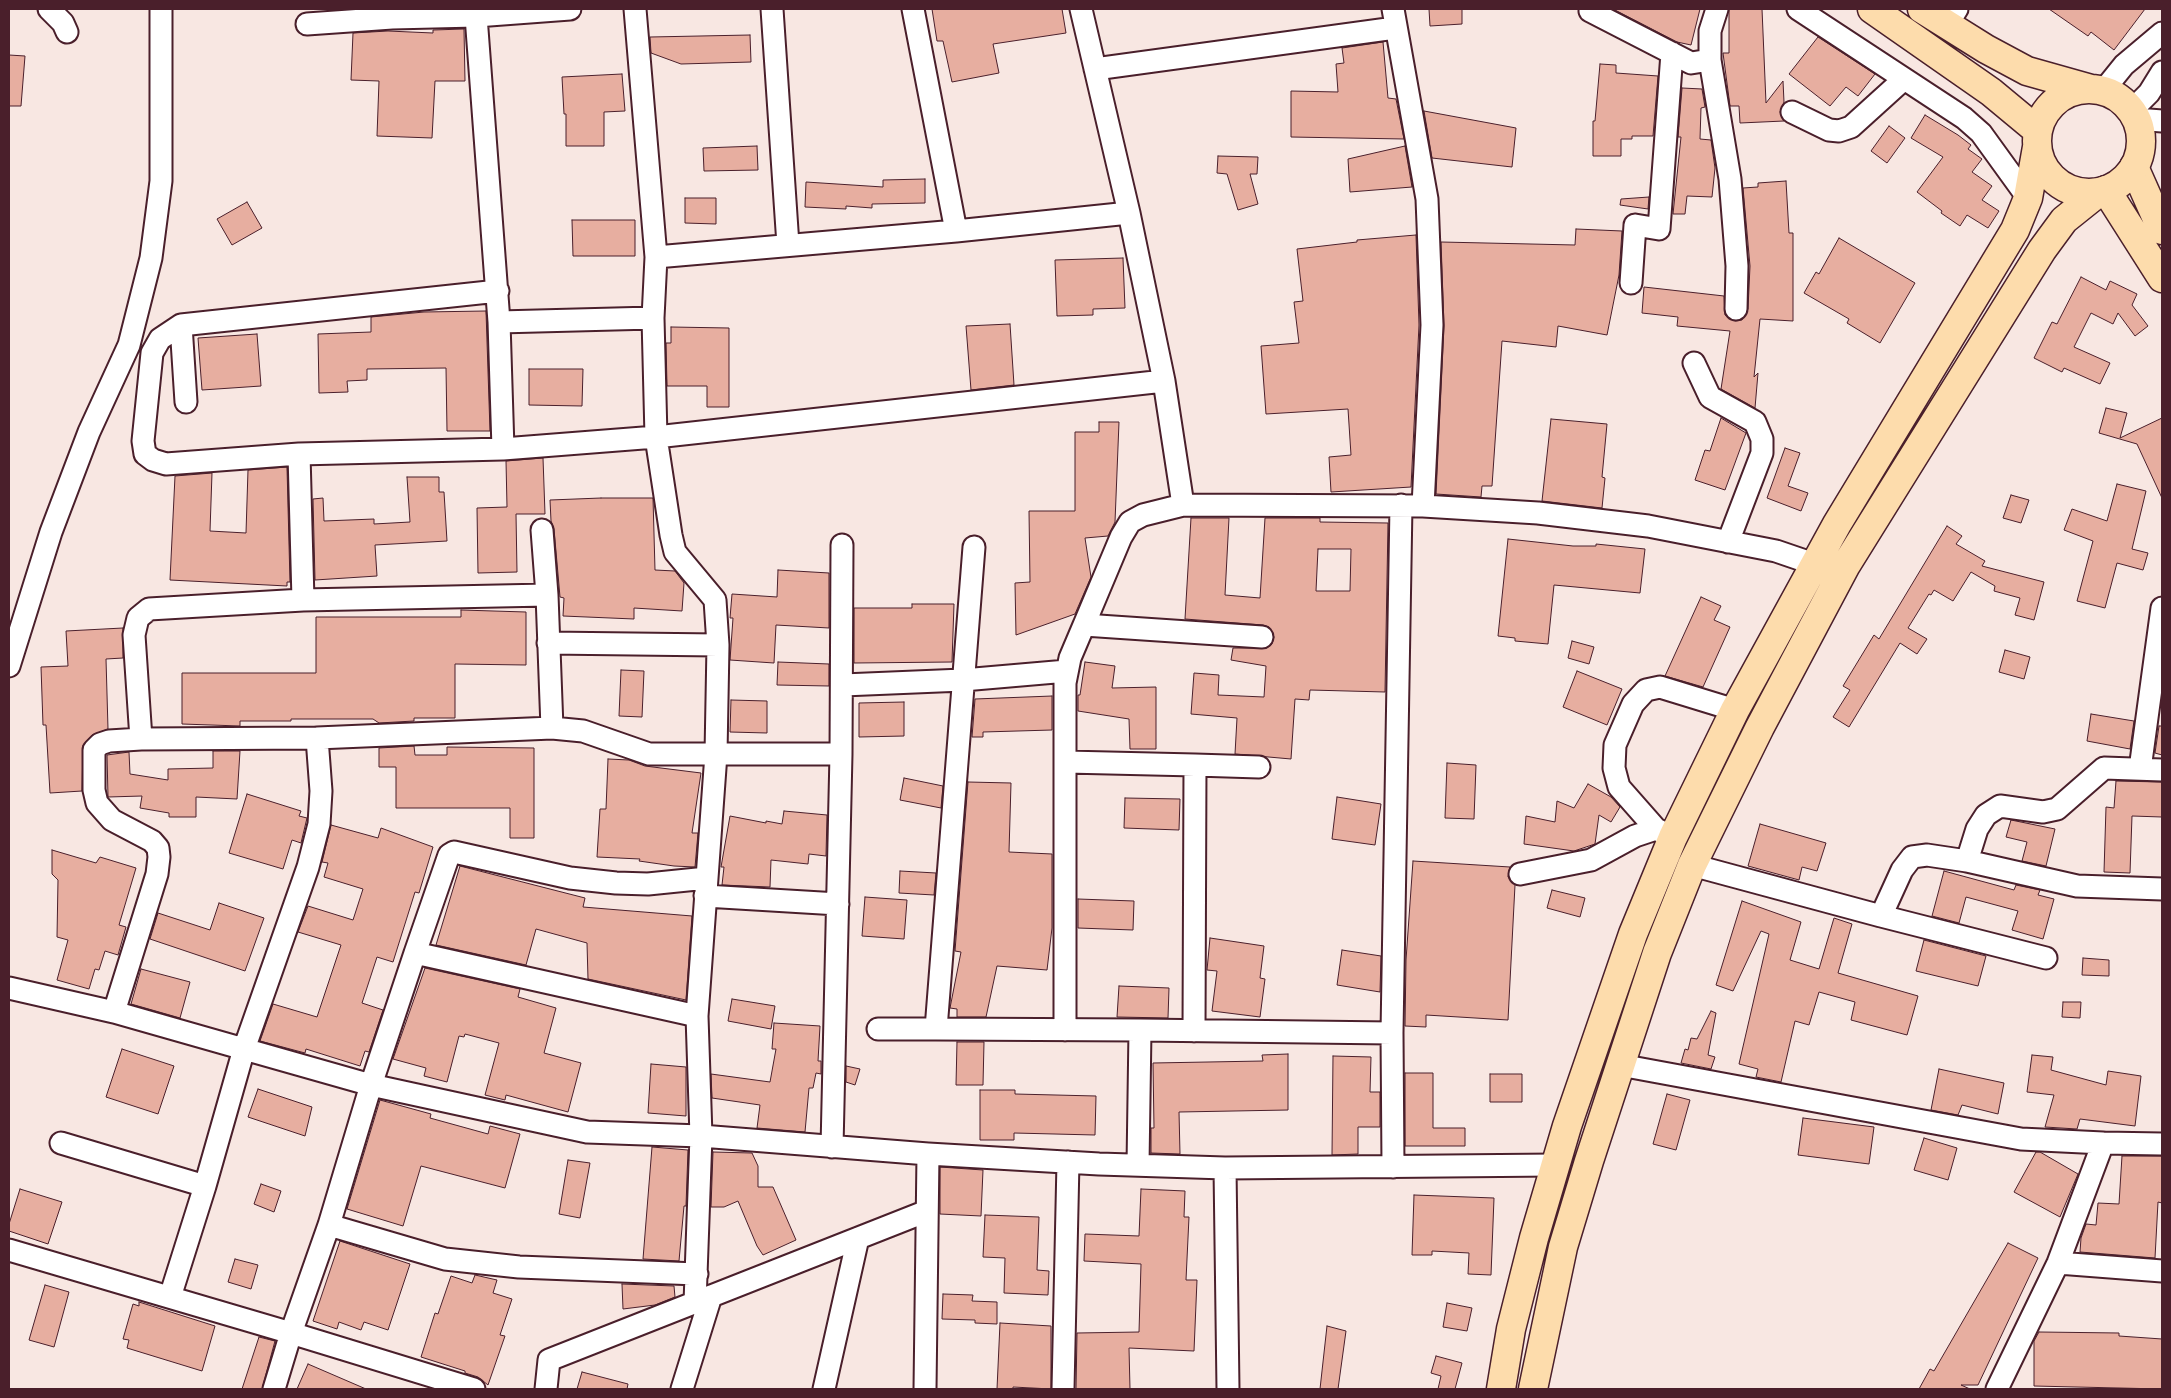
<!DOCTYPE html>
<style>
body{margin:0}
#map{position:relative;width:2171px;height:1398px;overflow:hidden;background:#f8e7e2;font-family:"Architects Daughter",sans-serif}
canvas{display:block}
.frame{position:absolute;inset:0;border:10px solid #4a1f2b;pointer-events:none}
</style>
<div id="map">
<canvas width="2171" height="1398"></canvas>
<div class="frame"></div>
</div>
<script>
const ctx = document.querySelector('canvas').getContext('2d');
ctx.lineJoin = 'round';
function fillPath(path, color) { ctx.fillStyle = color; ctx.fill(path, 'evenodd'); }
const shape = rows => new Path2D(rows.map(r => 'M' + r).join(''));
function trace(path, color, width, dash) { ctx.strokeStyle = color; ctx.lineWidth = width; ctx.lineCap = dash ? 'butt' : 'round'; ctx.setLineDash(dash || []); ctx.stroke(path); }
const building = shape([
 [932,9,1062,9,1066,33,993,44,999,73,952,82,943,41,937,41,932,9],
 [1429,9,1462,9,1462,24,1430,26,1429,9],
 [1613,9,1700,9,1691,45,1677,42,1613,9],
 [1729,9,1762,9,1766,103,1783,81,1784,102,1780,112,1784,121,1740,123,1739,106,1730,106,1723,53,1729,53,1729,9],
 [2049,9,2145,9,2114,50,2091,32,2088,36,2049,9],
 [464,29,465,81,435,81,432,138,377,136,379,81,351,80,353,33,388,31,433,33,433,30,464,29],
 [750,35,751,62,681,64,651,53,650,37,750,35],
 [1818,37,1875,74,1858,96,1846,87,1830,106,1789,74,1818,37],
 [1383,42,1388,98,1396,99,1404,139,1291,137,1291,91,1338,92,1336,64,1344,63,1342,48,1383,42],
 [9,55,25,56,21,106,9,106,9,55],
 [1600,64,1616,65,1616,73,1658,76,1653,136,1632,136,1632,139,1621,139,1621,156,1593,156,1593,121,1595,121,1600,64],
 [622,74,625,111,604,112,604,146,566,146,566,114,564,114,562,77,622,74],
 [1682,88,1702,89,1705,107,1701,108,1700,139,1711,140,1715,168,1712,197,1687,196,1685,214,1673,214,1681,137,1678,137,1682,88],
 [1424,111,1516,128,1512,167,1432,158,1424,111],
 [1925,115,1958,135,1971,145,1968,149,1982,159,1972,172,1992,186,1982,200,1999,211,1988,228,1967,215,1960,226,1941,213,1942,211,1917,192,1943,157,1911,138,1925,115],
 [1889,126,1905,138,1887,163,1871,151,1889,126],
 [757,146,758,170,704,171,703,148,757,146],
 [1405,146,1412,187,1350,192,1348,159,1405,146],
 [1218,156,1258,157,1257,174,1250,174,1258,204,1238,210,1227,174,1217,173,1218,156],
 [925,179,925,203,872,204,872,208,846,206,846,209,805,207,806,182,883,187,883,180,925,179],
 [1786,181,1789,233,1793,233,1793,321,1760,319,1754,377,1758,373,1755,408,1721,389,1730,331,1677,326,1678,317,1642,313,1644,287,1724,296,1725,315,1735,321,1742,320,1748,309,1750,266,1743,188,1758,187,1758,183,1786,181],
 [1649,197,1648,209,1620,205,1621,199,1649,197],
 [685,198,716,198,716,224,685,223,685,198],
 [247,202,262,228,232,245,217,219,247,202],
 [572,220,635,220,635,256,573,256,572,220],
 [1576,229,1622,231,1619,275,1607,335,1558,326,1556,347,1502,341,1492,486,1482,486,1481,497,1436,494,1444,326,1441,242,1575,245,1576,229],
 [1416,235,1419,325,1411,487,1331,492,1329,457,1351,455,1348,409,1266,414,1261,346,1299,343,1294,302,1303,301,1297,249,1357,242,1357,240,1416,235],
 [1839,238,1915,283,1880,343,1847,323,1849,319,1804,293,1816,272,1819,274,1839,238],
 [1123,258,1125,308,1093,309,1093,315,1057,316,1055,260,1123,258],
 [2081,277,2106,290,2110,281,2137,294,2132,305,2148,326,2135,336,2118,313,2113,324,2091,313,2074,347,2110,363,2100,384,2064,368,2062,372,2034,358,2052,322,2057,324,2081,277],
 [486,311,490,431,447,431,446,368,367,369,367,380,347,381,348,392,319,393,318,334,371,332,371,317,424,312,486,311],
 [1010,324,1014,385,971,390,966,326,1010,324],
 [671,327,729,328,729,407,707,407,707,386,667,386,666,343,671,343,671,327],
 [257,334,261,386,202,390,198,338,257,334],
 [529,369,583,369,582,406,529,405,529,369],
 [2106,408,2127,413,2120,438,2162,418,2162,498,2137,444,2099,433,2106,408],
 [1721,418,1746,433,1725,490,1695,480,1705,450,1710,451,1721,418],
 [1551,419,1607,424,1602,477,1605,478,1602,508,1542,501,1551,419],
 [1099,422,1119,422,1115,522,1108,536,1085,538,1091,577,1075,614,1016,635,1015,583,1030,582,1029,511,1075,511,1075,432,1099,432,1099,422],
 [1785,448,1800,453,1788,486,1808,493,1801,511,1767,498,1785,448],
 [543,458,545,514,516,514,517,572,478,573,477,508,507,507,506,461,543,458],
 [287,467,290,582,287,582,287,586,170,580,175,476,212,473,210,531,246,533,248,470,287,467],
 [407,477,439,477,439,492,444,492,447,541,375,545,377,576,315,580,313,499,323,498,324,521,374,519,374,524,410,522,407,477],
 [2117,484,2146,491,2132,549,2148,553,2143,570,2117,563,2105,608,2077,601,2093,541,2064,530,2072,509,2107,521,2117,484],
 [2011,495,2029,500,2021,523,2003,518,2011,495],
 [601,498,653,498,655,570,675,571,684,583,682,611,634,608,634,619,563,616,564,598,560,597,554,529,551,521,550,500,601,498],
 [1191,518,1229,518,1225,595,1260,598,1265,518,1320,518,1320,522,1388,523,1385,692,1310,690,1309,700,1295,699,1291,759,1235,754,1237,718,1191,714,1194,673,1219,675,1218,695,1264,697,1266,666,1231,660,1233,648,1267,648,1272,644,1274,637,1269,627,1263,625,1185,619,1191,518],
 [1318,549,1351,549,1350,591,1316,591,1318,549],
 [1947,526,1962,536,1956,544,1985,561,1982,566,2044,582,2034,620,2015,615,2020,598,1994,591,1995,586,1971,572,1953,601,1934,590,1931,595,1929,594,1908,628,1927,639,1917,654,1900,643,1849,727,1833,717,1850,690,1843,686,1874,635,1879,639,1947,526],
 [1508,539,1573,546,1596,546,1596,544,1645,549,1640,593,1554,585,1548,644,1515,641,1515,638,1498,636,1508,539],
 [778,570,829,573,829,628,776,625,774,663,730,660,733,618,730,618,732,594,777,597,778,570],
 [1701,597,1721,606,1714,620,1730,627,1703,687,1665,676,1701,597],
 [912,604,954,604,952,662,854,663,854,608,912,608,912,604],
 [461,610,526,612,526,665,455,664,455,718,414,718,414,721,379,723,373,719,291,719,291,721,240,721,240,726,182,724,182,673,316,673,316,617,461,617,461,610],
 [123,628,123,658,106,659,108,729,92,735,83,745,82,791,50,793,46,725,43,725,41,667,68,666,66,631,123,628],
 [1572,641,1594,647,1589,664,1568,658,1572,641],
 [2005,650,2030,657,2024,679,1999,672,2005,650],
 [778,662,829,664,829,686,777,685,778,662],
 [1085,662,1115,666,1112,688,1156,687,1156,749,1130,749,1129,719,1078,711,1078,695,1080,695,1085,662],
 [621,670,644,671,642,717,619,716,621,670],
 [1577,671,1622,689,1607,725,1563,707,1577,671],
 [1052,696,1052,730,983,732,983,737,972,737,975,699,1052,696],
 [731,700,767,701,767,733,730,732,731,700],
 [904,702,904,736,859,737,859,703,904,702],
 [2091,714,2134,721,2130,749,2087,741,2091,714],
 [2159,726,2162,726,2162,755,2155,753,2159,726],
 [414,746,415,755,447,755,447,747,534,748,534,838,510,838,510,808,396,808,396,767,379,767,379,748,414,746],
 [213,751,240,751,237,799,196,797,196,817,169,817,169,813,140,808,142,796,108,797,107,755,129,752,130,774,168,780,168,769,213,768,213,751],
 [608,759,629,760,645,766,701,773,692,833,698,833,695,867,674,866,639,861,640,859,597,857,600,809,606,809,608,759],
 [1447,763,1476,765,1474,819,1445,818,1447,763],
 [904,778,943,786,941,808,900,800,904,778],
 [2116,781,2162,782,2162,817,2132,816,2130,873,2104,872,2106,807,2114,808,2116,781],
 [968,782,1011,783,1009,852,1052,854,1052,928,1047,970,997,966,986,1017,957,1017,957,1009,950,1008,961,952,955,951,968,782],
 [1588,784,1611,797,1620,807,1611,822,1599,815,1595,844,1574,851,1524,844,1526,816,1555,822,1557,801,1574,808,1588,784],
 [247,794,301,811,299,816,307,818,301,843,292,840,283,869,229,853,247,794],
 [1337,797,1381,804,1375,845,1332,839,1337,797],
 [1125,798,1180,799,1179,830,1124,828,1125,798],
 [784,811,827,815,826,856,809,854,808,864,771,860,770,887,722,885,724,867,721,867,730,816,766,823,766,821,782,824,784,811],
 [2011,820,2055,829,2046,866,2022,861,2027,842,2006,837,2011,820],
 [1760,824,1826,843,1817,871,1802,867,1799,880,1748,866,1760,824],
 [331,825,378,838,381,828,433,847,419,893,415,892,393,962,377,957,362,1003,383,1010,369,1052,365,1051,360,1066,306,1049,305,1053,260,1041,273,1004,317,1017,341,945,298,932,308,906,353,920,363,889,324,877,328,863,322,862,331,825],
 [52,850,96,863,100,857,136,868,119,925,126,927,118,955,105,951,99,970,95,969,89,989,57,980,68,940,57,937,58,880,52,874,52,850],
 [1413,861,1510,867,1508,877,1515,885,1508,1020,1426,1015,1426,1027,1405,1026,1406,960,1413,861],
 [460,866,585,898,583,907,692,916,686,1000,588,979,587,943,536,929,526,965,436,945,460,866],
 [900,871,936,873,934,895,899,893,900,871],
 [1944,871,2014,890,2016,885,2040,890,2038,895,2054,899,2043,939,2012,930,2018,911,1966,897,1959,923,1932,916,1944,871],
 [1552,890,1585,898,1580,917,1547,908,1552,890],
 [865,897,907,900,904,939,862,936,865,897],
 [1078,899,1134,901,1133,930,1078,928,1078,899],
 [1742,901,1801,922,1790,960,1819,969,1834,918,1852,924,1838,973,1918,996,1907,1035,1851,1020,1855,1002,1819,992,1809,1025,1795,1021,1781,1082,1756,1077,1758,1069,1739,1064,1769,934,1761,931,1733,991,1716,985,1742,901],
 [219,903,264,918,245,971,150,939,158,913,210,930,219,903],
 [1210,938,1264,946,1260,978,1265,979,1260,1017,1212,1011,1217,971,1207,970,1210,938],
 [1924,940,1986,956,1978,986,1916,971,1924,940],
 [1342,950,1381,956,1380,992,1337,985,1342,950],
 [2083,958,2109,960,2109,976,2082,975,2083,958],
 [425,968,520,989,518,997,556,1008,544,1053,581,1063,568,1112,506,1095,505,1100,485,1095,499,1043,465,1034,464,1037,459,1036,447,1082,424,1076,426,1068,393,1059,425,968],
 [141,969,190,982,180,1018,131,1004,141,969],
 [1119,986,1169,988,1168,1018,1117,1017,1119,986],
 [732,999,775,1006,771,1029,728,1021,732,999],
 [2063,1002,2081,1002,2080,1018,2062,1017,2063,1002],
 [1711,1011,1716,1013,1708,1055,1715,1057,1711,1069,1681,1063,1685,1049,1688,1050,1691,1038,1697,1039,1711,1011],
 [774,1023,820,1026,818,1061,821,1061,821,1074,816,1073,813,1088,809,1088,805,1132,757,1128,760,1105,712,1098,711,1074,770,1082,776,1049,772,1049,774,1023],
 [957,1042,984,1042,983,1085,956,1085,957,1042],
 [122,1049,174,1066,158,1114,106,1097,122,1049],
 [1288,1054,1288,1110,1179,1112,1180,1154,1151,1153,1151,1128,1154,1128,1153,1063,1263,1061,1262,1055,1288,1054],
 [2032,1055,2053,1057,2051,1070,2106,1085,2108,1071,2141,1076,2135,1126,2080,1119,2077,1129,2045,1127,2054,1095,2027,1092,2032,1055],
 [1333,1056,1371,1057,1370,1092,1380,1092,1380,1127,1358,1127,1358,1154,1332,1155,1333,1056],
 [651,1064,686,1067,686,1116,648,1113,651,1064],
 [846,1066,860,1069,855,1085,846,1082,846,1066],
 [1939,1069,2004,1083,1998,1114,1962,1105,1958,1115,1931,1110,1939,1069],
 [1405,1073,1433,1073,1433,1128,1465,1128,1465,1146,1405,1146,1405,1073],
 [1490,1074,1522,1074,1522,1102,1490,1102,1490,1074],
 [258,1089,312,1107,305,1136,248,1117,258,1089],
 [980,1090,1015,1090,1015,1094,1096,1096,1095,1135,1014,1133,1014,1140,980,1140,980,1090],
 [1667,1094,1690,1100,1676,1150,1653,1144,1667,1094],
 [380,1100,431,1114,430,1118,488,1134,490,1126,520,1134,505,1188,421,1166,403,1226,347,1209,380,1100],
 [1803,1118,1874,1127,1869,1164,1798,1155,1803,1118],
 [1924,1138,1957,1148,1948,1180,1914,1170,1924,1138],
 [652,1147,688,1150,686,1206,684,1206,679,1261,643,1259,652,1147],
 [713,1152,752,1153,758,1166,758,1187,773,1187,796,1240,763,1255,757,1246,738,1201,724,1207,711,1207,713,1152],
 [2036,1152,2040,1152,2078,1174,2060,1217,2014,1192,2036,1152],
 [2122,1156,2162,1156,2162,1203,2158,1202,2155,1258,2080,1252,2081,1238,2086,1224,2096,1225,2098,1203,2119,1204,2122,1156],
 [568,1160,590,1163,580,1218,559,1214,568,1160],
 [940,1167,983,1170,981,1216,940,1214,940,1167],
 [261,1184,281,1191,274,1212,254,1204,261,1184],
 [20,1189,62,1202,48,1244,9,1231,9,1224,20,1189],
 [1141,1189,1185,1191,1184,1217,1189,1217,1186,1280,1197,1280,1194,1351,1129,1348,1130,1389,1076,1389,1077,1333,1139,1332,1141,1264,1084,1261,1085,1234,1139,1236,1141,1189],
 [1414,1195,1494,1198,1491,1275,1468,1274,1469,1253,1432,1251,1432,1255,1412,1255,1414,1195],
 [985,1215,1039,1217,1037,1270,1049,1271,1048,1295,1004,1293,1005,1258,983,1257,985,1215],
 [340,1241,410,1264,388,1330,364,1322,361,1330,339,1322,337,1329,313,1321,340,1241],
 [2008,1243,2038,1258,1978,1385,1961,1385,1970,1389,1919,1389,1930,1369,1934,1371,2008,1243],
 [235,1259,258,1265,251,1289,228,1282,235,1259],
 [475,1275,497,1280,493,1293,512,1299,500,1335,505,1336,488,1385,478,1377,465,1373,465,1371,421,1357,435,1313,438,1314,451,1276,472,1283,475,1275],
 [622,1284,674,1286,675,1297,655,1305,623,1309,622,1284],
 [45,1285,69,1292,54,1347,29,1340,45,1285],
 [943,1294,973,1295,972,1301,997,1302,997,1324,975,1323,975,1320,942,1319,943,1294],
 [139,1302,215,1326,202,1371,127,1348,129,1340,123,1339,133,1304,139,1306,139,1302],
 [1447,1303,1472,1308,1467,1331,1443,1327,1447,1303],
 [1000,1323,1051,1326,1051,1389,1013,1387,1013,1389,997,1389,1000,1323],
 [1327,1326,1346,1331,1338,1389,1320,1389,1327,1326],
 [2039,1332,2119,1333,2119,1336,2162,1339,2162,1389,2034,1386,2034,1341,2039,1332],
 [259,1337,275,1341,262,1389,242,1389,259,1337],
 [1436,1356,1462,1363,1455,1389,1438,1389,1441,1376,1431,1373,1436,1356],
 [308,1364,366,1389,297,1389,308,1364],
 [582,1372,628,1384,627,1389,577,1389,582,1372]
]);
fillPath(building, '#e7aea0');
trace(building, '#4a1f2b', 1);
const minor = shape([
 [49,9,63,23,67,32],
 [392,9,392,18,476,16,570,9],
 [635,9,656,257,956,231],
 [772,9,788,245],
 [913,9,956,231,1129,213,1164,381],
 [1081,9,1129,213],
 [1717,9,1710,31,1710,60,1730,179,1737,266,1736,309],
 [1798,9,1964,118,1981,133,2028,198],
 [1590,11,1691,63,1710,60],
 [476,16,499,322,653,318,656,257],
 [307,24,392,18],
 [1947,25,1957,9],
 [1095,69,1395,28],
 [2103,91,2124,65,2162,33],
 [2131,111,2149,93,2162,72],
 [1792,112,1829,130,1839,131,1851,127,1904,79],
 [2136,119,2162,121],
 [1631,283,1635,225,1659,229,1672,53],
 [653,318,656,437,671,535,675,552,715,600,718,645],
 [499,322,503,449],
 [181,325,160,339,152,353,143,441,145,454,153,460,166,464,299,454],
 [1694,363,1710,397,1755,422,1762,439,1762,453,1728,542],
 [186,402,181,325,498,291],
 [1183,505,1423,506,1432,325,1427,199,1393,9],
 [1423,506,1538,513,1648,526,1776,551,1814,564],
 [542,530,547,595],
 [974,547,936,1029,1140,1030,1138,1165],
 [303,600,299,454,503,449,656,437,1164,381,1183,505,1143,515,1130,522,1121,537,1084,625,1262,637],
 [548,643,718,645,716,754,697,1016],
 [9,666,51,532,89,432,129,345,151,258,161,181,161,9],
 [843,685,963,680,1067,671],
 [317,738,552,728,583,731,649,754,841,754,832,1147],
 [141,739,134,635,138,618,149,609,303,600,547,595,552,728],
 [841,754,842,545],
 [1066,762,1195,765,1194,1031],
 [1195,765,1259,767],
 [2140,769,2162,608],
 [1656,829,1619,787,1614,768,1615,745,1633,704,1646,690,1660,687,1735,710],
 [1967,861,1977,829,1986,815,2000,806,2043,812,2057,809,2104,768,2162,770],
 [1692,865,1881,916,1902,870,1912,857,1927,855,1967,861,2077,886,2162,889],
 [1520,874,1591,860,1635,836,1656,829,1668,835],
 [705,896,838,904],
 [1881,916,2046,958],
 [415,953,449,855,454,852,570,878,616,883,648,884,707,878],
 [9,988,114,1012],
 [878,1029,936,1029],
 [1065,1030,1065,683,1070,658,1084,625],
 [1140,1030,1392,1033],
 [1620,1065,2021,1139,2103,1143],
 [61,1143,205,1186],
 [1393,1167,1392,1033,1401,505],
 [1225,1168,1228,1389],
 [329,1225,445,1259,519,1267,697,1274],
 [9,1250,291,1333,274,1389],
 [2058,1263,2162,1271],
 [170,1297,205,1186,244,1049,308,867,319,824,321,791,317,738,141,739,109,741,100,744,94,750,94,790,97,803,112,820,152,841,158,848,159,857,157,874,114,1012,244,1049,371,1085,587,1132,701,1136,695,1303],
 [474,1389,291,1333,329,1225,371,1085,415,953,697,1016,701,1136,928,1154,1099,1164,1225,1168,1555,1165],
 [546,1389,549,1360,927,1211],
 [682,1389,711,1296],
 [824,1389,858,1238],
 [925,1389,928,1154],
 [1063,1389,1068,1162],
 [1997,1389,2058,1263,2103,1143,2162,1144]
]);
const major = shape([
 [2134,167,2162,230],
 [2106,190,2162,278]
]);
const highway = shape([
 [1872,9,1991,92,2038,131],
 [1922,9,1986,49,2027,71,2091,89],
 '2037 141a52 52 0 1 1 104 0a52 52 0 1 1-104 0Z',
 [1501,1389,1511,1329,1534,1238,1567,1126,1633,934,1673,837,1735,710,1837,524,2015,230,2028,198,2037,147],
 [1533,1389,1563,1247,1589,1161,1657,953,1692,865,1760,727,1846,565,2042,250,2064,220,2099,192]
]);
trace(minor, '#4a1f2b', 25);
trace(major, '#4a1f2b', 31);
trace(highway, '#4a1f2b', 31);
trace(minor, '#fff', 21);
trace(major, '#fddcac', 28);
trace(highway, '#fddcac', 28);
</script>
